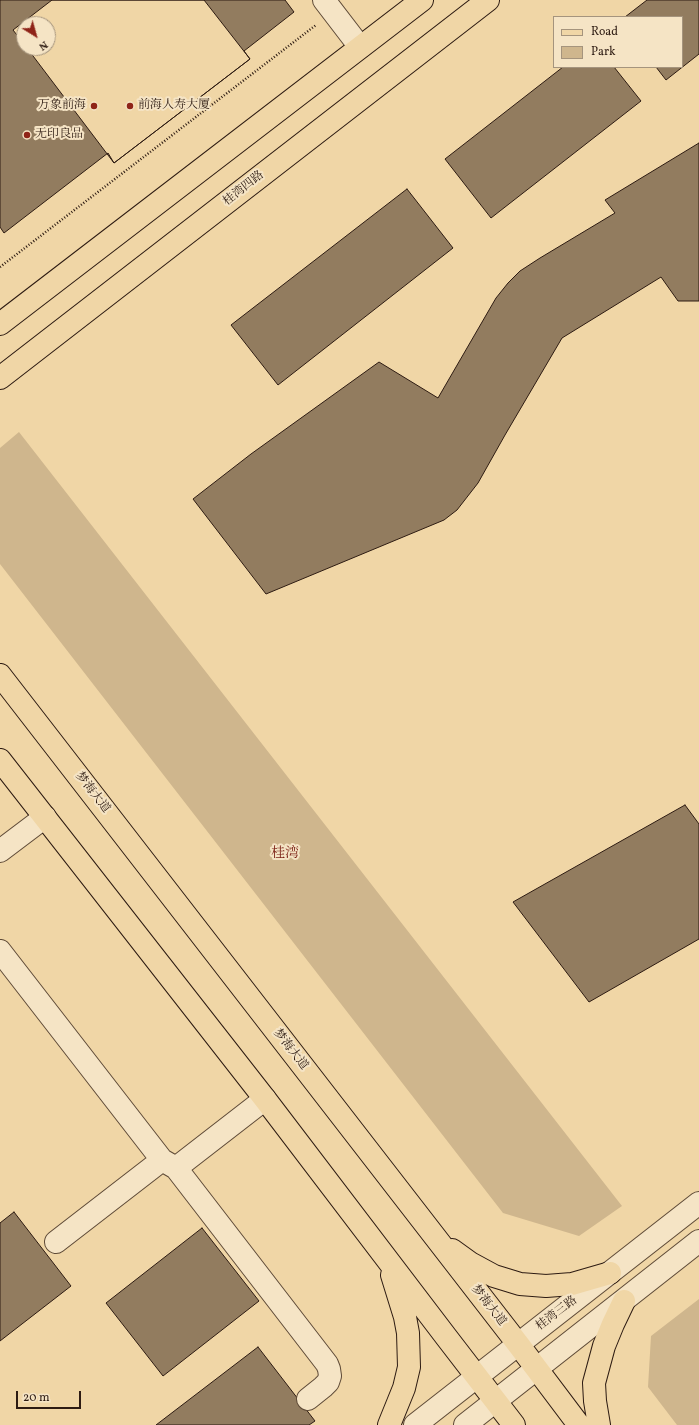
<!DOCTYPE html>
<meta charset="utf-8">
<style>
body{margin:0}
#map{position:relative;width:699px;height:1425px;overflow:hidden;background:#f0d6a6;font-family:Vollkorn,serif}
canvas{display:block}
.legend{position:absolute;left:553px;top:16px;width:130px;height:52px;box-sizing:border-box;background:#f5e4c5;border:1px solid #a5947d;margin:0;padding:5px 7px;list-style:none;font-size:12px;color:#2d1b12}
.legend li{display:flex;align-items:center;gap:8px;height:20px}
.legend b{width:20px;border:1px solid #a5947d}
.north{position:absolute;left:16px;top:16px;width:40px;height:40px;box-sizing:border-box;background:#f5e4c5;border:1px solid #a5947d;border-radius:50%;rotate:143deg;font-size:11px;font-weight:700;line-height:16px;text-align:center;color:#2d1b12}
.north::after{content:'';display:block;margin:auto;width:14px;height:18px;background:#8f2418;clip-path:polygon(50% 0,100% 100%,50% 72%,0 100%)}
.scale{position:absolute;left:16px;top:1391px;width:65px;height:18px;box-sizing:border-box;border:2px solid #2d1b12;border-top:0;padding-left:5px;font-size:12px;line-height:14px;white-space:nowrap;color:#2d1b12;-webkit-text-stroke:3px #f5e4c5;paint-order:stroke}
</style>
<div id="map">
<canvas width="699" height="1425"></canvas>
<ul class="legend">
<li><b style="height:5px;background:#f0d6a6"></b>Road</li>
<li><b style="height:11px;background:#cfb68d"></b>Park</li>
</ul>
<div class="north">N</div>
<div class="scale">20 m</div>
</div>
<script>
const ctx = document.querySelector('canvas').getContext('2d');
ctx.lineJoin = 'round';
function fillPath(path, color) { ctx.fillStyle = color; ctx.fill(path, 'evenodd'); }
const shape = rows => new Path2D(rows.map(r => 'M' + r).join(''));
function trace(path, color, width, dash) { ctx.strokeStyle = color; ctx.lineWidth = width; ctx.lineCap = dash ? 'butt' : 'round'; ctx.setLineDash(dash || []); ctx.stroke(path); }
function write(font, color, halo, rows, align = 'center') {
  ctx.font = font + ' Vollkorn,"Noto Serif SC",serif'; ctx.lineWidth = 4; ctx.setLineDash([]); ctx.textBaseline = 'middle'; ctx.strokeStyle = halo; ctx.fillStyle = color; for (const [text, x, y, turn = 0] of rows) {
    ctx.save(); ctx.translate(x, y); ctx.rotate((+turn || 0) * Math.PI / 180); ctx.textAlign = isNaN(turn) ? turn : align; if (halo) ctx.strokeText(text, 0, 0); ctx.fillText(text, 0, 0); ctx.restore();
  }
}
fillPath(shape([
 [19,432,622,1206,579,1236,503,1213,0,564,0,448],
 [699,1299,699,1425,677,1425,648,1387,651,1336]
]), '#cfb68d');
const building = shape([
 [0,0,285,0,294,12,244,51,250,59,114,163,108,153,4,233,0,227,0,0],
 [24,24,48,24,48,48,24,48,24,24],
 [52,0,204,0,250,59,114,163,27,48,48,48,48,24,24,24,24,44,13,30,52,0],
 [647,0,699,0,699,54,666,80,656,67,682,67,682,17,625,17,647,0],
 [563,67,614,67,641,101,491,218,445,159,563,67],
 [699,143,699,301,678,301,661,277,562,338,505,435,478,483,457,510,444,520,266,594,193,499,251,454,379,362,438,398,496,298,508,283,520,271,540,258,615,213,605,200,699,143],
 [407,189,453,248,278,385,231,325,407,189],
 [685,805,699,824,699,939,589,1002,513,902,685,805],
 [14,1212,71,1286,0,1341,0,1223,14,1212],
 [202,1228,259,1301,163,1376,106,1303,202,1228],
 [258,1347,315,1421,309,1425,156,1425,258,1347]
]);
fillPath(building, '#927c5f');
trace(building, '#2d1b12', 1);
const minor = shape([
 [324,0,360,47],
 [0,851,45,817],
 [0,951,162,1160,176,1168,327,1364,329,1369,330,1376,328,1382,323,1387,308,1399],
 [176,1168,265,1099],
 [56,1242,162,1160],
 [415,1425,699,1203],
 [465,1425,699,1241]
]);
const major = shape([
 [0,324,422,0],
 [0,378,488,0],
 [0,675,518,1344,579,1425],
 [0,760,265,1099,447,1338,514,1425],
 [452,1250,470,1263,494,1276,520,1284,546,1286,572,1284,610,1273],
 [389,1425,404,1388,409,1367,408,1333,405,1317,392,1275],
 [599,1425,595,1401,594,1383,604,1346,613,1324,624,1301]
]);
trace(minor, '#5e4a37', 24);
trace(major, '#2d1b12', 24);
trace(shape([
 [0,267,316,25]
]), '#2d1b12', 2.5, [1, 2]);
trace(minor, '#f5e4c5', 22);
trace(major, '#f0d6a6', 22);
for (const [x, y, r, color] of [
 [94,106,4,"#8f2418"],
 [130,106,4,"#8f2418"],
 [27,135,4,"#8f2418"]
]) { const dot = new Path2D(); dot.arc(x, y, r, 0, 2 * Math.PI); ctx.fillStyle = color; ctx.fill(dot); trace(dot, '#f5e4c5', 1.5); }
write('12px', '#2d1b12', '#f5e4c5', [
 ["万象前海",86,106,"right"],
 ["前海人寿大厦",138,106],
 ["无印良品",35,135]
], 'left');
write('12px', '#2d1b12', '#f5e4c5', [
 ["桂湾四路",244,189,-38],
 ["梦海大道",92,793,52],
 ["梦海大道",290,1050,52],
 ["梦海大道",488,1306,52],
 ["桂湾三路",557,1314,-37]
]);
write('14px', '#7a1f14', '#f5e4c5', [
 ["桂湾",285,854]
]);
</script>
